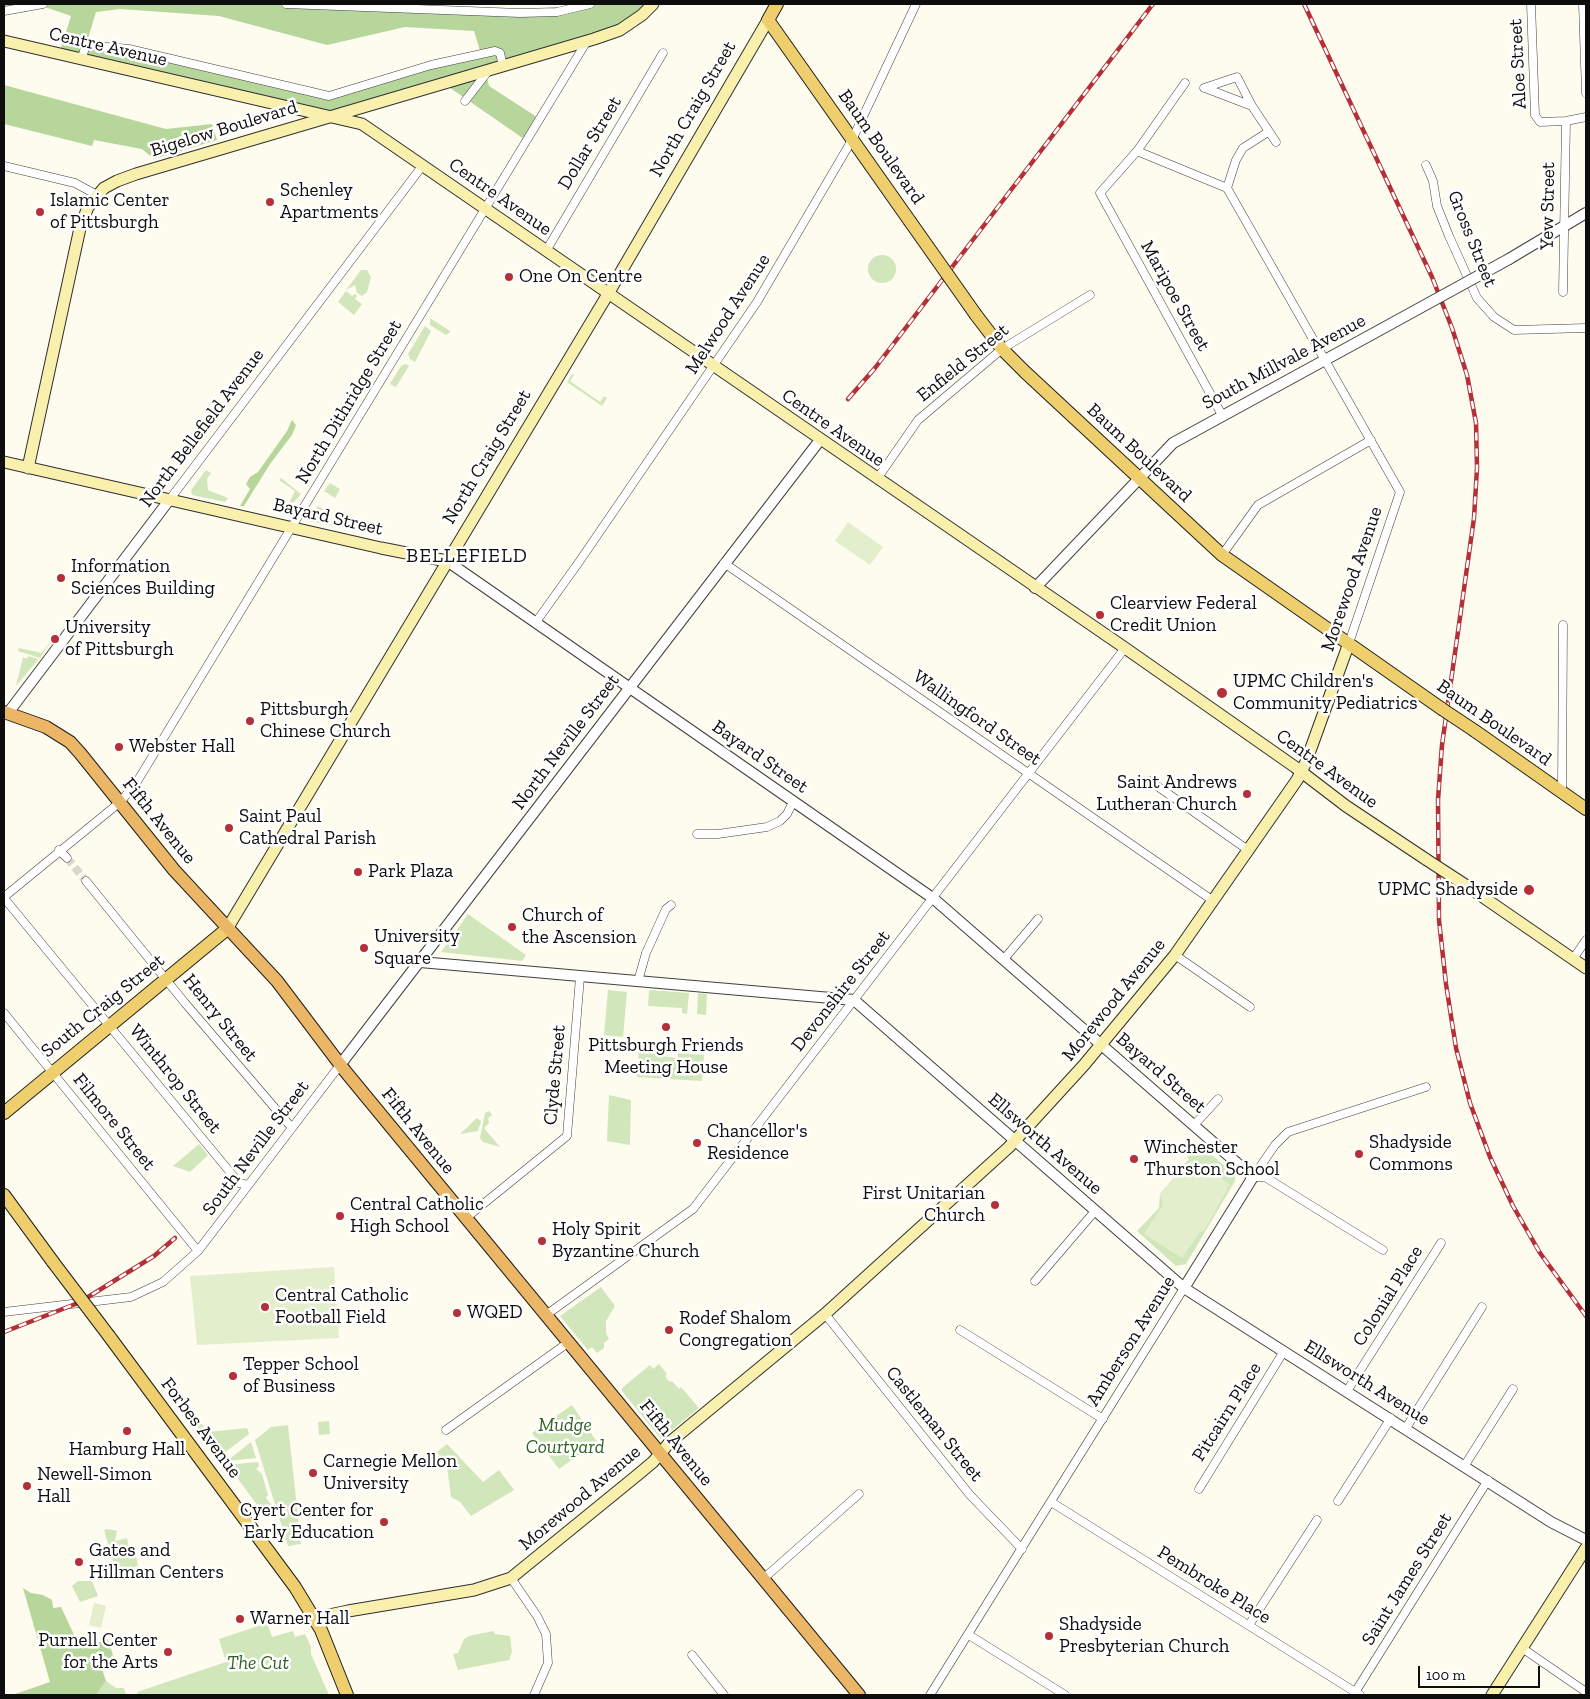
<!DOCTYPE html>
<style>
body{margin:0}
#map{position:relative;width:1590px;height:1699px;overflow:hidden;background:#fefbef;font-family:"Zilla Slab",serif}
canvas{display:block}
.frame{position:absolute;inset:0;border:5px solid #0d0d0d;pointer-events:none}
.scale{position:absolute;left:1418px;top:1666px;width:122px;height:22px;box-sizing:border-box;border:2px solid #0d0d0d;border-top:0;padding-left:6px;font-size:15px;line-height:18px;white-space:nowrap;color:#0d0d0d;-webkit-text-stroke:4px #fff;paint-order:stroke}
</style>
<div id="map">
<canvas width="1590" height="1699"></canvas>
<div class="frame"></div>
<div class="scale">100 m</div>
</div>
<script>
const ctx = document.querySelector('canvas').getContext('2d');
ctx.lineJoin = 'round';
function fillPath(path, color) { ctx.fillStyle = color; ctx.fill(path, 'evenodd'); }
const shape = rows => new Path2D(rows.map(r => 'M' + r).join(''));
function trace(path, color, width, dash) { ctx.strokeStyle = color; ctx.lineWidth = width; ctx.lineCap = dash ? 'butt' : 'round'; ctx.setLineDash(dash || []); ctx.stroke(path); }
function write(font, color, halo, rows, align = 'center') {
  ctx.font = font + ' "Zilla Slab",serif'; ctx.lineWidth = 5; ctx.setLineDash([]); ctx.textBaseline = 'middle'; ctx.strokeStyle = halo; ctx.fillStyle = color; for (const [text, x, y, turn = 0] of rows) {
    ctx.save(); ctx.translate(x, y); ctx.rotate((+turn || 0) * Math.PI / 180); ctx.textAlign = isNaN(turn) ? turn : align; if (halo) ctx.strokeText(text, 0, 0); ctx.fillText(text, 0, 0); ctx.restore();
  }
}
fillPath(shape([
 '868 269a14 14 0 1 1 28 0a14 14 0 1 1-28 0Z',
 [361,270,367,270,371,277,367,292,362,296,357,293,355,285,346,290],
 [346,291,352,296,355,294,357,296,355,299,362,304,354,315,338,302],
 [430,318,450,331,450,332,446,335,430,325],
 [425,326,431,331,415,362,410,359,408,354],
 [406,364,409,366,396,387,390,384,401,366],
 [572,374,574,375,570,381,600,402,604,396,607,398,602,406,567,382],
 [206,470,211,473,207,479,208,490,228,498,225,502,192,495,191,490],
 [281,478,301,494,294,502,289,503,295,491,279,480],
 [330,483,340,489,335,498,324,491],
 [318,506,323,509,319,515,322,521,326,520,333,526,337,524,343,528,308,521],
 [54,637,40,658,18,651,19,648,42,653],
 [28,656,38,659,37,661,16,686,23,657,27,659],
 [468,914,526,955,522,961,441,952],
 [608,990,627,992,623,1037,604,1035],
 [649,990,689,993,687,1014,682,1013,682,1008,648,1006],
 [698,993,707,994,706,1015,697,1014],
 [639,1048,659,1049,659,1056,678,1058,678,1053,704,1055,702,1081,637,1077],
 [609,1095,631,1100,630,1145,607,1141],
 [489,1111,492,1115,488,1118,489,1123,484,1128,500,1147,483,1142,480,1138,485,1113],
 [477,1118,481,1121,478,1131,460,1134],
 [199,1144,208,1155,190,1172,173,1166],
 [1199,1144,1235,1175,1235,1181,1186,1264,1176,1266,1137,1231,1159,1208,1160,1194,1189,1159,1187,1157],
 [601,1287,615,1306,606,1321,606,1333,609,1339,604,1343,604,1348,597,1353,592,1347,588,1350,560,1316],
 [659,1364,667,1374,665,1376,670,1382,672,1381,679,1389,681,1387,699,1408,661,1439,622,1391,622,1388,650,1365,653,1369],
 [170,1390,180,1395,208,1432,247,1428,249,1434,220,1456,214,1448,215,1445,206,1438],
 [572,1405,597,1442,559,1469,532,1433],
 [329,1421,330,1434,319,1435,318,1422],
 [288,1425,301,1544,288,1546,255,1440,271,1427],
 [251,1442,256,1458,227,1461],
 [447,1444,483,1482,499,1470,514,1490,471,1516,460,1502,451,1497,447,1466,437,1452],
 [258,1462,259,1466,256,1469,262,1474,268,1495,266,1498,271,1504,275,1515,266,1517,238,1479,236,1470,232,1471,227,1465],
 [108,1529,117,1531,115,1541,127,1538,130,1551,135,1552,138,1566,116,1572,104,1530],
 [78,1581,92,1581,98,1596,80,1602,72,1586],
 [267,1623,272,1637,293,1631,295,1637,305,1634,311,1647,311,1654,329,1695,138,1695,137,1692,226,1662,219,1639],
 [493,1631,495,1634,510,1636,512,1652,509,1660,458,1670,453,1654,458,1653,464,1639,469,1636],
 [106,1681,116,1688,124,1688,126,1695,96,1695]
]), '#d2e6bb');
fillPath(shape([
 [4,4,295,4,380,7,380,4,423,4,423,9,557,12,590,4,653,4,620,30,486,74,489,86,540,119,527,141,443,83,329,116,59,54,71,16,39,5,5,11],
 [120,9,219,16,327,45,405,27,474,31,481,54,319,95,129,49,86,45,96,12],
 [4,85,166,129,212,124,217,140,154,159,142,149,94,140,92,146,4,124],
 [292,420,296,425,292,435,270,464,244,506,240,506,250,489,246,484,250,477,258,472,287,431],
 [23,1588,31,1593,43,1595,52,1600,53,1608,61,1607,77,1641,88,1648,107,1638,113,1655,105,1662,102,1669,106,1681,96,1695,12,1695,50,1682]
]), '#b6d69b');
fillPath(shape([
 [848,522,883,547,870,565,835,541],
 [1193,1160,1230,1184,1204,1231,1200,1232,1182,1258,1144,1234,1163,1205,1160,1194,1184,1166],
 [334,1267,339,1338,197,1345,190,1276],
 [94,1603,106,1606,101,1628,89,1625]
]), '#e3eecc');
trace(shape([
 [67,858,86,881]
]), '#dad7cd', 8, [8, 4]);
const minor = shape([
 [286,4,520,13,557,12,590,4],
 [1531,4,1535,115,1540,122,1566,121,1586,117],
 [1583,4,1586,93],
 [4,11,43,4],
 [81,60,86,45,129,49,329,96,431,65,495,51,500,53,503,66],
 [1185,83,1137,151,1100,193,1222,415],
 [1204,88,1237,77,1252,106,1276,142],
 [1205,88,1252,106],
 [465,101,489,70],
 [1137,151,1227,188,1400,492,1349,643],
 [1426,165,1433,181,1437,206,1449,236,1477,298,1494,317,1514,330,1586,328],
 [4,166,75,183,97,195],
 [1227,188,1236,160,1243,148,1268,132],
 [546,251,663,53],
 [1563,292,1566,121],
 [877,479,918,420,1002,349,1090,295],
 [170,499,423,165],
 [1222,555,1258,505,1371,440],
 [724,563,1212,900],
 [536,622,579,562,757,302,852,140,916,4],
 [1150,781,1248,850],
 [1562,792,1563,625],
 [697,834,718,834,767,827,780,821,787,814,793,802],
 [59,850,67,858],
 [86,881,185,1003,292,1128],
 [4,897,119,803,135,785,587,41],
 [4,898,239,1183,248,1185],
 [1175,955,1250,1007],
 [1004,959,1038,919],
 [1573,959,1586,940],
 [638,981,646,953,666,909,671,905],
 [4,1013,198,1251],
 [1194,1125,1218,1099],
 [1253,1177,1275,1145,1288,1132,1426,1087],
 [1253,1177,1265,1177,1383,1250],
 [466,1218,567,1136,580,977],
 [1035,1281,1095,1211],
 [4,1312,131,1297,163,1282,198,1251,340,1065],
 [825,1314,970,1495,1022,1549],
 [546,1315,693,1209,1125,648],
 [960,1330,1103,1419],
 [1347,1391,1441,1243],
 [1406,1428,1482,1307],
 [446,1430,569,1342],
 [1465,1465,1513,1389],
 [1199,1489,1284,1351],
 [1338,1501,1391,1418],
 [1051,1502,1360,1695],
 [511,1578,537,1616,546,1634,548,1663,534,1695],
 [763,1579,859,1494],
 [1249,1625,1317,1520],
 [969,1635,1065,1695],
 [1522,1648,1586,1692],
 [692,1655,724,1695],
 [1354,1694,1488,1480],
 [930,1695,1184,1288]
]);
const tertiary = shape([
 [1509,259,1586,213],
 [447,561,934,899,1253,1177,1184,1288],
 [1035,588,1173,443,1367,337],
 [8,713,170,499],
 [420,962,854,1000,1184,1288,1551,1522,1586,1540],
 [340,1065,820,440]
]);
const secondary = shape([
 [4,41,362,124,1125,648,1295,767,1346,806,1427,860],
 [4,462,381,548,447,561],
 [28,468,80,228,88,207,104,188,117,181,136,174,594,39,620,30,642,15,653,4],
 [1467,886,1586,968],
 [227,929,608,294,768,20],
 [315,1618,348,1611,474,1590,511,1578,635,1477,653,1462,670,1442,825,1314,1009,1147,1084,1065,1175,955,1297,780,1306,762,1349,643],
 [1492,1695,1586,1548]
]);
const primary = shape([
 [777,4,768,20,909,220],
 [976,315,1002,349,1025,372,1222,555,1442,709],
 [1475,731,1586,809],
 [4,1113,227,929],
 [4,1195,53,1262],
 [109,1336,295,1587,321,1630,347,1695]
]);
const trunk = shape([
 [4,712,46,727,70,742,80,753,174,870,277,981,345,1071,859,1695]
]);
trace(minor, '#404040', 9);
trace(tertiary, '#404040', 12);
trace(secondary, '#2f2f2f', 13);
trace(primary, '#1e1e1e', 14);
trace(trunk, '#1e1e1e', 14);
trace(minor, '#fff', 8);
trace(tertiary, '#fff', 10);
trace(secondary, '#f9f0ae', 11);
trace(primary, '#efce6e', 12);
trace(trunk, '#ecb667', 12);
const rail = shape([
 [1304,4,1432,277,1452,328,1467,375,1476,423,1477,468,1474,518,1442,745,1438,800,1439,920,1446,984,1456,1048,1470,1103,1490,1157,1513,1206,1540,1253,1586,1316],
 [848,399,875,368,1153,4],
 [4,1332,78,1303,93,1294,154,1256,175,1238]
]);
trace(rail, '#b42f37', 4.5);
trace(rail, '#fff', 2.5, [8]);
const tertiaryBridge = shape([
 [1367,337,1509,259]
]);
const secondaryBridge = shape([
 [1427,860,1467,886]
]);
const primaryBridge = shape([
 [909,220,976,315],
 [1442,709,1475,731],
 [53,1262,109,1336]
]);
trace(tertiaryBridge, '#404040', 12, []);
trace(secondaryBridge, '#2f2f2f', 13, []);
trace(primaryBridge, '#1e1e1e', 14, []);
trace(tertiaryBridge, '#fff', 10);
trace(secondaryBridge, '#f9f0ae', 11);
trace(primaryBridge, '#efce6e', 12);
for (const [x, y, r, color] of [
 [270,202,5,"#b42f37"],
 [40,212,5,"#b42f37"],
 [509,277,5,"#b42f37"],
 [61,578,5,"#b42f37"],
 [1100,615,5,"#b42f37"],
 [55,639,5,"#b42f37"],
 [1222,693,6,"#b42f37"],
 [250,721,5,"#b42f37"],
 [119,747,5,"#b42f37"],
 [1247,794,5,"#b42f37"],
 [229,828,5,"#b42f37"],
 [358,872,5,"#b42f37"],
 [1529,890,6,"#b42f37"],
 [512,927,5,"#b42f37"],
 [364,948,5,"#b42f37"],
 [666,1027,5,"#b42f37"],
 [697,1143,5,"#b42f37"],
 [1359,1154,5,"#b42f37"],
 [1134,1159,5,"#b42f37"],
 [995,1205,5,"#b42f37"],
 [340,1216,5,"#b42f37"],
 [542,1241,5,"#b42f37"],
 [265,1307,5,"#b42f37"],
 [457,1313,5,"#b42f37"],
 [669,1330,5,"#b42f37"],
 [233,1376,5,"#b42f37"],
 [127,1431,5,"#b42f37"],
 [313,1473,5,"#b42f37"],
 [27,1486,5,"#b42f37"],
 [384,1522,5,"#b42f37"],
 [79,1562,5,"#b42f37"],
 [240,1619,5,"#b42f37"],
 [1049,1636,5,"#b42f37"],
 [168,1652,5,"#b42f37"]
]) { const dot = new Path2D(); dot.arc(x, y, r, 0, 2 * Math.PI); ctx.fillStyle = color; ctx.fill(dot); trace(dot, '#fff', 2); }
write('19px', '#0d0d0d', '#fff', [
 ["Centre Avenue",108,47,13],
 ["Aloe Street",1518,64,-93],
 ["North Craig Street",693,109,-60],
 ["Bigelow Boulevard",224,129,-17],
 ["Dollar Street",590,143,-59],
 ["Baum Boulevard",881,147,55],
 ["Centre Avenue",500,197,35],
 ["Yew Street",1548,206,-89],
 ["Gross Street",1472,239,68],
 ["Maripoe Street",1175,296,61],
 ["Melwood Avenue",728,314,-57],
 ["South Millvale Avenue",1284,362,-28],
 ["Enfield Street",963,363,-39],
 ["North Dithridge Street",349,402,-59],
 ["North Bellefield Avenue",202,428,-53],
 ["Centre Avenue",833,428,35],
 ["Baum Boulevard",1139,453,43],
 ["North Craig Street",487,457,-59],
 ["Bayard Street",328,517,13],
 ["Morewood Avenue",1352,579,-71],
 ["Wallingford Street",977,718,35],
 ["Baum Boulevard",1494,723,35],
 ["North Neville Street",566,742,-53],
 ["Bayard Street",760,757,35],
 ["Centre Avenue",1327,769,36],
 ["Fifth Avenue",159,821,51],
 ["Devonshire Street",841,991,-52],
 ["Morewood Avenue",1114,1000,-51],
 ["South Craig Street",103,1006,-39],
 ["Henry Street",220,1018,51],
 ["Bayard Street",1161,1073,41],
 ["Clyde Street",555,1075,-85],
 ["Winthrop Street",175,1079,51],
 ["Filmore Street",114,1122,51],
 ["Fifth Avenue",418,1131,51],
 ["Ellsworth Avenue",1045,1144,41],
 ["South Neville Street",256,1148,-53],
 ["Colonial Place",1388,1296,-58],
 ["Amberson Avenue",1131,1341,-58],
 ["Ellsworth Avenue",1367,1383,32],
 ["Pitcairn Place",1227,1412,-58],
 ["Castleman Street",934,1424,51],
 ["Forbes Avenue",201,1428,53],
 ["Fifth Avenue",676,1443,51],
 ["Morewood Avenue",580,1498,-40],
 ["Saint James Street",1407,1579,-58],
 ["Pembroke Place",1214,1585,32]
]);
write('19px', '#0d0d0d', '#fff', [
 ["Schenley",280,191],
 ["Apartments",280,213],
 ["Islamic Center",50,201],
 ["of Pittsburgh",50,223],
 ["One On Centre",519,277],
 ["Information",71,567],
 ["Sciences Building",71,589],
 ["Clearview Federal",1110,604],
 ["Credit Union",1110,626],
 ["University",65,628],
 ["of Pittsburgh",65,650],
 ["UPMC Children's",1233,682],
 ["Community Pediatrics",1233,704],
 ["Pittsburgh",260,710],
 ["Chinese Church",260,732],
 ["Webster Hall",129,747],
 ["Saint Andrews",1237,783,"right"],
 ["Lutheran Church",1237,805,"right"],
 ["Saint Paul",239,817],
 ["Cathedral Parish",239,839],
 ["Park Plaza",368,872],
 ["UPMC Shadyside",1518,890,"right"],
 ["Church of",522,916],
 ["the Ascension",522,938],
 ["University",374,937],
 ["Square",374,959],
 ["Pittsburgh Friends",666,1046,"center"],
 ["Meeting House",666,1068,"center"],
 ["Chancellor's",707,1132],
 ["Residence",707,1154],
 ["Shadyside",1369,1143],
 ["Commons",1369,1165],
 ["Winchester",1144,1148],
 ["Thurston School",1144,1170],
 ["First Unitarian",985,1194,"right"],
 ["Church",985,1216,"right"],
 ["Central Catholic",350,1205],
 ["High School",350,1227],
 ["Holy Spirit",552,1230],
 ["Byzantine Church",552,1252],
 ["Central Catholic",275,1296],
 ["Football Field",275,1318],
 ["WQED",467,1313],
 ["Rodef Shalom",679,1319],
 ["Congregation",679,1341],
 ["Tepper School",243,1365],
 ["of Business",243,1387],
 ["Hamburg Hall",127,1450,"center"],
 ["Carnegie Mellon",323,1462],
 ["University",323,1484],
 ["Newell-Simon",37,1475],
 ["Hall",37,1497],
 ["Cyert Center for",374,1511,"right"],
 ["Early Education",374,1533,"right"],
 ["Gates and",89,1551],
 ["Hillman Centers",89,1573],
 ["Warner Hall",250,1619],
 ["Shadyside",1059,1625],
 ["Presbyterian Church",1059,1647],
 ["Purnell Center",158,1641,"right"],
 ["for the Arts",158,1663,"right"]
], 'left');
write('italic 19px', '#306122', '#fff', [
 ["Mudge",565,1426],
 ["Courtyard",565,1448],
 ["The Cut",258,1664]
]);
ctx.letterSpacing = '1px';
write('20px', '#0d0d0d', '#fff', [
 ["BELLEFIELD",467,556]
]);
ctx.letterSpacing = '0px';
</script>
